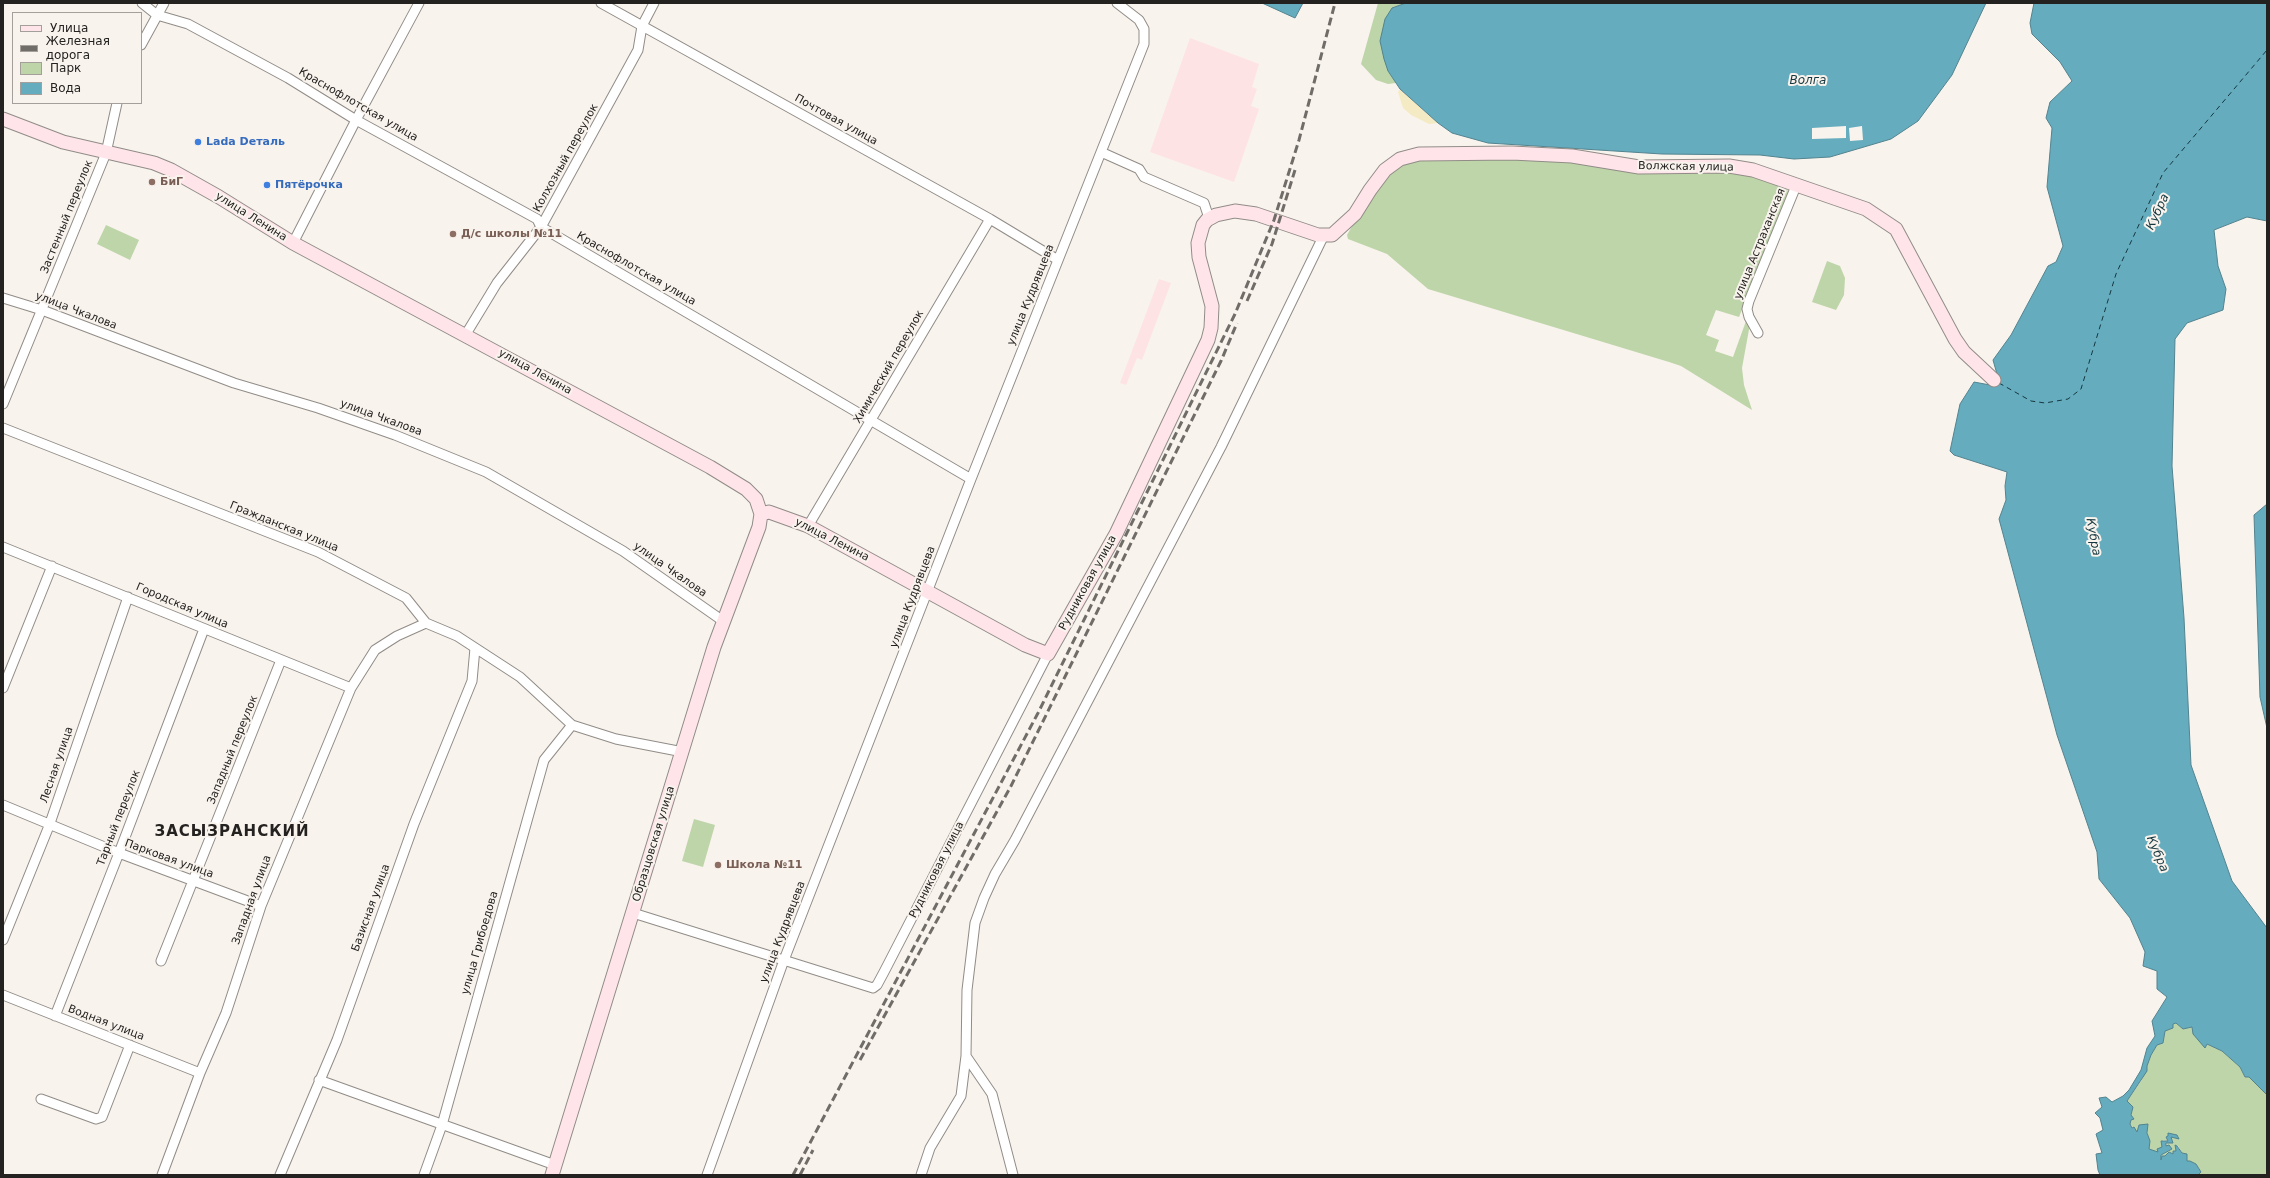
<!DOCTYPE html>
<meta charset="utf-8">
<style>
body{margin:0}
#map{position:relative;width:2270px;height:1178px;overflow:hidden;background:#f9f3ed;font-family:"DejaVu Sans",sans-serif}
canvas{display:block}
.frame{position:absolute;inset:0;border:4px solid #242220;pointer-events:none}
.legend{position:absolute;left:12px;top:12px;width:130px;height:92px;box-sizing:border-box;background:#f9f3ed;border:1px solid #a49f9b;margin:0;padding:5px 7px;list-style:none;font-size:12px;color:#242220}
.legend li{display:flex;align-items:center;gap:8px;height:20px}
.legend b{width:20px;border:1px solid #a49f9b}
</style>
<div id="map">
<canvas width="2270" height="1178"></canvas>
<div class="frame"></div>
<ul class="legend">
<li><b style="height:5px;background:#ffe5ea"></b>Улица</li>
<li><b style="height:5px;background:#706d69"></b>Железная дорога</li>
<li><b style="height:11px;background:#bed5a9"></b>Парк</li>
<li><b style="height:11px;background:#65acbe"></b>Вода</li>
</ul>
</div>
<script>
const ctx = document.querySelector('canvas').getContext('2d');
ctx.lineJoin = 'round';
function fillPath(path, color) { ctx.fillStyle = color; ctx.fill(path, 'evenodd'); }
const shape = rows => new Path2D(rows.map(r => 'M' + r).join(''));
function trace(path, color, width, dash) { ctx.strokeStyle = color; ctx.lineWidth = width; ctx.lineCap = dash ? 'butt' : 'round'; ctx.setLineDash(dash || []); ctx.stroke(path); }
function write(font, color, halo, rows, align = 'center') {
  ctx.font = font + ' "DejaVu Sans",sans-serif'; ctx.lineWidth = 4; ctx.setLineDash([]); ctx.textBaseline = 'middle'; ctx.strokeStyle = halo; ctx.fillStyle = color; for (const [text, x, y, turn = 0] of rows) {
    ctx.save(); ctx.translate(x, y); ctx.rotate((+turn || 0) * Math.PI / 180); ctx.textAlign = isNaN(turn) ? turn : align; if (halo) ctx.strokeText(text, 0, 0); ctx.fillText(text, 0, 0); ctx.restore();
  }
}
fillPath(shape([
 [1190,38,1259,64,1252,87,1257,89,1251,106,1259,109,1234,182,1150,152],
 [1159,279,1171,283,1142,360,1137,358,1126,385,1120,383]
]), '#fee3e4');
fillPath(shape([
 [1378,3,1406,3,1392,8,1388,71,1396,83,1388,84,1376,80,1361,64],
 [1446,159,1558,160,1648,174,1718,171,1754,176,1785,187,1788,191,1786,201,1739,317,1716,310,1706,335,1719,340,1715,351,1733,357,1746,321,1750,324,1742,368,1744,385,1752,410,1681,366,1669,362,1428,289,1387,254,1348,239,1347,235,1351,228,1389,174,1400,165,1419,160],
 [106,225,139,240,130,260,97,244],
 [1827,261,1840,266,1845,278,1844,295,1836,310,1812,302],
 [694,819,715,825,703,867,682,861],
 [2176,1023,2183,1029,2192,1027,2205,1047,2207,1044,2222,1051,2240,1067,2245,1077,2249,1077,2267,1095,2267,1175,2198,1175,2201,1172,2196,1164,2187,1162,2187,1155,2182,1153,2178,1146,2175,1146,2176,1151,2173,1154,2169,1152,2161,1160,2161,1155,2172,1149,2166,1146,2167,1143,2173,1143,2171,1137,2178,1138,2177,1136,2166,1137,2168,1141,2163,1140,2162,1148,2156,1153,2149,1149,2147,1126,2139,1126,2137,1132,2130,1124,2132,1112,2131,1106,2127,1101,2141,1081,2151,1055,2157,1045,2163,1043,2165,1030,2172,1028,2173,1024]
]), '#bed5a9');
fillPath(shape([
 [1400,89,1425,112,1438,123,1429,124,1411,115,1403,108,1398,92]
]), '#f4ebc5');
const water = shape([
 [1262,3,1303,3,1295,18,1262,3],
 [1406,3,1986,3,1952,75,1918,121,1891,139,1830,157,1794,159,1760,155,1662,154,1488,143,1452,133,1438,123,1400,89,1388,71,1384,59,1380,41,1385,19,1392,8,1406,3],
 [2034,3,2267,3,2267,221,2247,217,2214,230,2218,266,2226,289,2223,310,2187,323,2175,339,2172,466,2184,618,2191,765,2232,881,2267,928,2267,1095,2249,1077,2245,1077,2240,1067,2222,1051,2207,1044,2205,1048,2193,1034,2192,1027,2183,1029,2176,1023,2173,1024,2173,1028,2165,1031,2163,1043,2157,1045,2151,1055,2147,1066,2147,1071,2127,1101,2133,1107,2131,1115,2134,1119,2131,1120,2130,1124,2132,1128,2134,1127,2137,1132,2139,1125,2148,1124,2147,1133,2150,1141,2149,1149,2158,1152,2157,1149,2162,1147,2161,1141,2168,1141,2166,1137,2168,1136,2168,1133,2177,1135,2179,1139,2171,1137,2173,1143,2166,1143,2166,1146,2169,1145,2172,1149,2161,1155,2161,1160,2162,1156,2165,1156,2169,1152,2173,1154,2173,1151,2176,1151,2175,1145,2177,1146,2182,1153,2187,1154,2187,1161,2190,1161,2196,1164,2201,1172,2198,1175,2100,1175,2098,1170,2096,1154,2102,1153,2096,1134,2103,1130,2100,1118,2095,1113,2102,1107,2099,1098,2106,1097,2112,1102,2123,1096,2129,1090,2141,1070,2147,1048,2155,1036,2152,1021,2167,997,2157,989,2157,971,2143,966,2145,952,2130,918,2099,879,2097,852,2057,735,1999,519,2006,500,2005,486,2007,472,1954,455,1950,451,1960,404,1974,382,1990,385,1997,374,1993,360,2011,335,2048,266,2056,262,2063,246,2047,187,2052,128,2046,118,2050,102,2072,81,2060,62,2032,34,2030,23,2034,3],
 [2267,504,2267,728,2260,697,2254,515,2267,504]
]);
fillPath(water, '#65acbe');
trace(water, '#52838f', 1);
fillPath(shape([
 [1846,126,1846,138,1812,139,1812,128],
 [1862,126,1863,140,1850,141,1849,128]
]), '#f9f3ed');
trace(shape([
 [1999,383,2031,401,2045,403,2068,399,2081,389,2116,274,2163,173,2267,50]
]), '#153840', 1, [5, 4]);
const street = shape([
 [142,3,157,15,188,24,288,78,356,120,537,219,541,227,971,479],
 [601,3,990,219,1058,260],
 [141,45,164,3],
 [1101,152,1139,169,1144,177,1204,203,1209,218],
 [293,243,356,120,419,3],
 [3,298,42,310,234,383,318,408,395,435,486,472,623,551,723,621],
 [1758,333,1749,317,1747,309,1749,301,1796,186],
 [466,334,497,283,541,227,638,50,642,26,654,3],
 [3,404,106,153,117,103],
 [3,428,318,552,406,598,426,623,457,636,520,677,572,725,616,739,683,752],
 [808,526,990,219],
 [3,547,351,688],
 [3,688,52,566],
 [3,805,119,853,261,906],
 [633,913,873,988,877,985,884,972,1048,654],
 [3,940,49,826,128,597],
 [161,961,281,660],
 [3,995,200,1073],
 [55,1016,119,853,204,629],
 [966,1056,992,1094,1013,1175],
 [319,1080,555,1165],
 [41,1099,96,1119,102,1117,130,1045],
 [162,1175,200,1073,226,1013,261,906,351,688,375,650,397,636,426,623],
 [280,1175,337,1040,414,824,472,681,475,648],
 [424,1175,442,1125,544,760,572,725],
 [707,1175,784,960,971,479,1144,44,1144,29,1139,20,1117,3],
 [921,1175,930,1148,961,1096,966,1056,967,990,975,923,984,898,995,874,1015,840,1221,447,1323,237]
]);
const secondary = shape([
 [3,119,63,142,154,163,171,170,219,197,293,243,710,467,746,489,756,499,761,514,759,527,714,647,552,1175],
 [761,514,769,512,808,526,1025,645,1048,654,1116,534,1208,340,1211,328,1212,306,1199,257,1198,243,1203,225,1207,220,1216,215,1235,211,1256,214,1318,235,1332,235,1355,214,1370,190,1385,170,1400,159,1419,154,1512,153,1572,156,1639,167,1729,166,1753,170,1866,209,1896,229,1955,339,1964,352,1994,380]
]);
trace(street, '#918c87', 11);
trace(secondary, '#918c87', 15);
trace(street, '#fff', 9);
trace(secondary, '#ffe5ea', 13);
trace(shape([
 [1247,301,1272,244,1295,170],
 [860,1060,1011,786,1221,361,1237,323],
 [793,1175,1038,713,1235,314,1274,220,1299,140,1335,3],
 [800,1175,813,1150]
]), '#706d69', 3, [8, 4]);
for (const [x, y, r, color] of [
 [198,142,4,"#3f7fe0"],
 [152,182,4,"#8d6e63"],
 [267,185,4,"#3f7fe0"],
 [453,234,4,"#8d6e63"],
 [718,865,4,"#8d6e63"]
]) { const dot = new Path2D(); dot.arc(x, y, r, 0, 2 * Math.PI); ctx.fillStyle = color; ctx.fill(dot); trace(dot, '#f9f3ed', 1.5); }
write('11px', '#242220', '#f9f3ed', [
 ["Краснофлотская улица",358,105,30],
 ["Почтовая улица",836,120,29],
 ["Колхозный переулок",566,158,-61],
 ["Волжская улица",1686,167,1],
 ["Застенный переулок",67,217,-68],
 ["улица Ленина",251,217,32],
 ["улица Астраханская",1760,244,-68],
 ["Краснофлотская улица",636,269,30],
 ["улица Кудрявцева",1031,295,-68],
 ["улица Чкалова",76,311,21],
 ["Химический переулок",889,367,-60],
 ["улица Ленина",535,372,29],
 ["улица Чкалова",381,418,20],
 ["Гражданская улица",284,527,22],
 ["улица Ленина",832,540,27],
 ["улица Чкалова",670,570,35],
 ["Рудниковая улица",1088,583,-61],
 ["улица Кудрявцева",913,597,-69],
 ["Городская улица",182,606,23],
 ["Западный переулок",233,750,-68],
 ["Лесная улица",57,765,-71],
 ["Тарный переулок",119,818,-69],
 ["Образцовская улица",654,844,-73],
 ["Парковая улица",169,859,20],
 ["Рудниковая улица",937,870,-63],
 ["Западная улица",252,900,-70],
 ["Базисная улица",371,908,-70],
 ["улица Кудрявцева",783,932,-69],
 ["улица Грибоедова",480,943,-74],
 ["Водная улица",106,1023,21]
]);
write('bold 11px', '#366cbe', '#f9f3ed', [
 ["Lada Dеталь",206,142],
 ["Пятёрочка",275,185]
], 'left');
write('bold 11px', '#785e54', '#f9f3ed', [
 ["БиГ",160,182],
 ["Д/с школы №11",461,234],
 ["Школа №11",726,865]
], 'left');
write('italic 12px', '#153840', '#f9f3ed', [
 ["Волга",1808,81],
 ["Кубра",2158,212,-65],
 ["Кубра",2093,537,80],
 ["Кубра",2157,854,67]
]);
ctx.letterSpacing = '1px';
write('bold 15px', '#242220', '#f9f3ed', [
 ["ЗАСЫЗРАНСКИЙ",232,832]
]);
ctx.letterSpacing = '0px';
</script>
